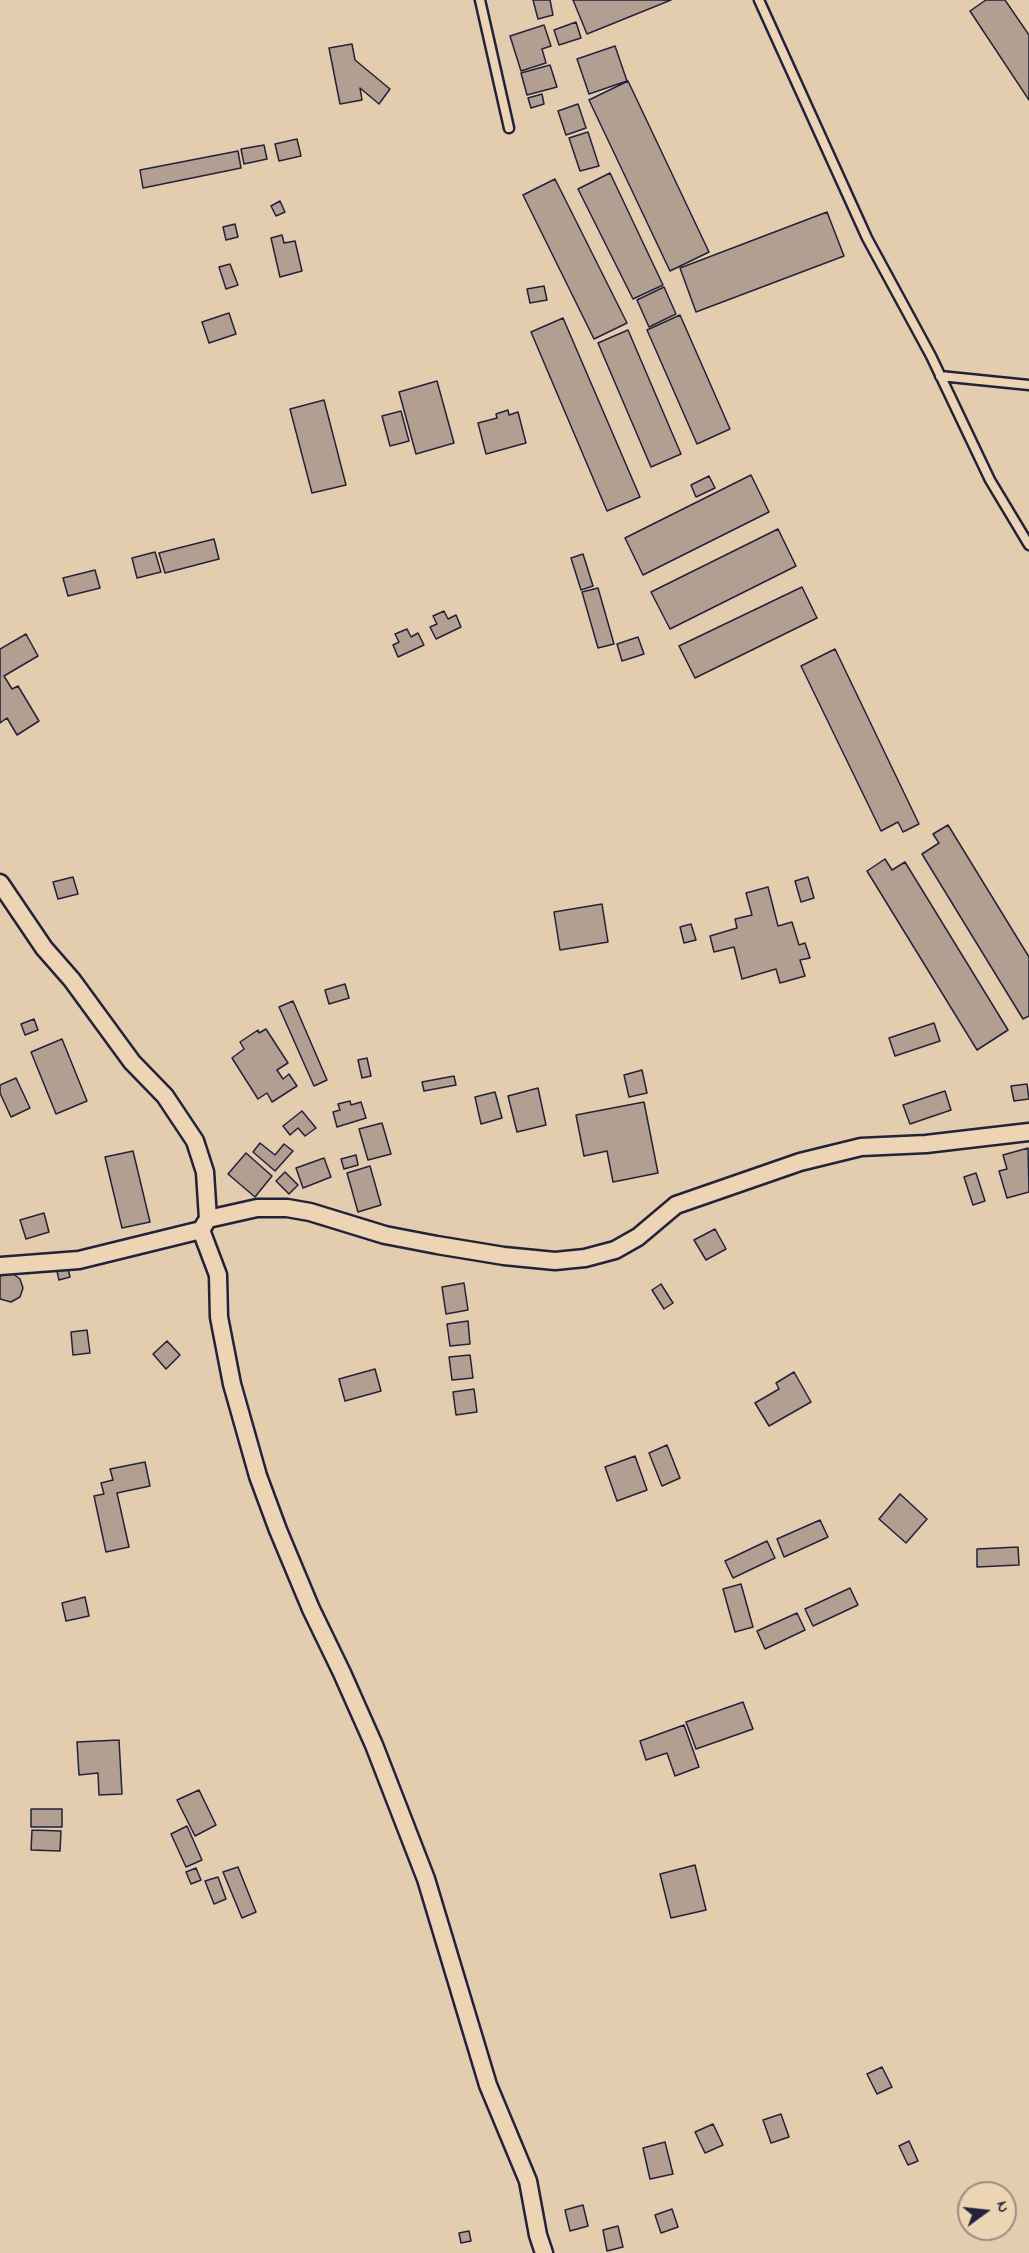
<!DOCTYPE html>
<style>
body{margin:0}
#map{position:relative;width:1029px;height:2253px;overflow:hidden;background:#e4cdaf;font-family:"Indie Flower",sans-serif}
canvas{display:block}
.north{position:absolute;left:957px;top:2181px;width:60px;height:60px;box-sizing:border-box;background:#ecd4b4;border:2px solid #9b8d84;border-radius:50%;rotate:75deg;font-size:16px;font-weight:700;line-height:24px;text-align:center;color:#22223b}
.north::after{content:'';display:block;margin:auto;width:21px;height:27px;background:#22223b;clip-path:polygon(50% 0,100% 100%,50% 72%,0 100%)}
</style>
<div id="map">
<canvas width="1029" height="2253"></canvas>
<div class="north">N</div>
</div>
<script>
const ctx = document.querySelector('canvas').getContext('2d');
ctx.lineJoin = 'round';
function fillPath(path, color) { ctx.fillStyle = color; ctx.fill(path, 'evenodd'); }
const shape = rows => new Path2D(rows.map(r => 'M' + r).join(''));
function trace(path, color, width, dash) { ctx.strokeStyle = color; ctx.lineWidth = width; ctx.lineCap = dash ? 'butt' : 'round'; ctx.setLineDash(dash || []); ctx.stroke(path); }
const building = shape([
 [533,0,550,0,553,15,538,19,533,0],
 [573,0,671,0,587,34,573,0],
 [986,0,1005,0,1029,35,1029,100,970,11,986,0],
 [576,22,581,38,559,45,554,30,576,22],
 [544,25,551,46,542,49,546,63,521,71,510,36,544,25],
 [352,44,355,60,390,89,379,104,360,88,362,100,340,104,329,48,352,44],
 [615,46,627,81,589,94,577,59,615,46],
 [550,65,557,87,527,95,521,73,550,65],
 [628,81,709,252,670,271,589,100,628,81],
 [542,94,544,104,531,108,528,98,542,94],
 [578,104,586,128,566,135,558,111,578,104],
 [588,132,599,166,580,171,569,138,588,132],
 [297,139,301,156,279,161,275,144,297,139],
 [264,145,267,159,244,164,241,149,264,145],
 [238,151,241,168,143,188,140,170,238,151],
 [610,173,663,285,633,299,578,189,610,173],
 [555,179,627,323,594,339,523,195,555,179],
 [280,201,285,212,276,216,271,206,280,201],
 [827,212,844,256,696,312,680,268,827,212],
 [235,224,238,237,226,240,223,227,235,224],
 [282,235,284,243,295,241,302,271,280,277,271,238,282,235],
 [230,264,238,285,226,289,219,267,230,264],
 [544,286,547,300,530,303,527,289,544,286],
 [664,287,676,314,649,327,637,300,664,287],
 [229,313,236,334,209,343,202,322,229,313],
 [680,315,730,429,697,444,647,330,680,315],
 [563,318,640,497,607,511,531,332,563,318],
 [628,330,681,454,651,467,598,343,628,330],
 [437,381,454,443,416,454,399,392,437,381],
 [324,400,346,485,312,493,290,409,324,400],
 [508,410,509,415,518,412,526,443,486,454,478,423,497,418,496,414,508,410],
 [401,411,409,441,390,446,382,416,401,411],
 [751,475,769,512,643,575,625,538,751,475],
 [709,476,715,488,696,497,691,485,709,476],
 [778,529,796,566,670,629,651,592,778,529],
 [214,539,219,559,165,573,159,553,214,539],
 [155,552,161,572,137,578,132,558,155,552],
 [583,554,593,586,581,590,571,558,583,554],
 [95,570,100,588,68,596,63,578,95,570],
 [802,587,817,618,695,678,679,646,802,587],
 [598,588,614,644,598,648,582,592,598,588],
 [444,611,448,619,456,615,461,627,436,639,430,627,437,624,433,616,444,611],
 [407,629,411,637,418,633,424,645,398,657,393,645,399,642,395,634,407,629],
 [26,634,38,656,4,676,12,689,18,686,39,721,17,735,7,718,0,723,0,649,26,634],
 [638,637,644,654,622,661,617,644,638,637],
 [835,649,919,824,903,832,898,822,881,831,801,666,835,649],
 [948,825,1029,957,1029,1016,1023,1019,922,854,939,843,933,834,948,825],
 [885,859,892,870,905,862,1008,1030,977,1050,867,871,885,859],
 [73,877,78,894,58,899,53,882,73,877],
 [808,877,814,898,801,902,795,881,808,877],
 [768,887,778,926,792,922,799,945,805,943,810,958,800,960,805,976,780,983,776,969,742,979,734,947,714,952,710,936,737,928,735,919,752,915,746,893,768,887],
 [602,904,608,942,560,950,554,912,602,904],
 [691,924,696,940,684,943,680,927,691,924],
 [345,984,349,998,329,1004,325,990,345,984],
 [293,1001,327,1080,314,1086,279,1007,293,1001],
 [34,1019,38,1030,25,1035,21,1024,34,1019],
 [934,1023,940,1041,895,1056,889,1038,934,1023],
 [266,1029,288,1063,277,1070,283,1079,289,1074,297,1086,272,1102,267,1093,258,1099,232,1058,244,1049,240,1042,258,1030,259,1033,266,1029],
 [62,1039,87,1101,56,1114,31,1052,62,1039],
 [367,1058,371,1076,362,1078,358,1060,367,1058],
 [642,1070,647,1093,629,1097,624,1075,642,1070],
 [454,1076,456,1085,424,1091,422,1082,454,1076],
 [16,1078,30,1108,11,1117,0,1093,0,1085,16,1078],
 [1027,1084,1029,1099,1014,1101,1011,1086,1027,1084],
 [538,1088,546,1125,517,1132,508,1096,538,1088],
 [945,1091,951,1110,910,1124,903,1105,945,1091],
 [495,1092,502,1118,481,1124,475,1097,495,1092],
 [350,1101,351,1105,361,1102,366,1118,337,1127,333,1112,340,1110,338,1104,350,1101],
 [644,1102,658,1173,613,1182,607,1151,584,1156,576,1115,644,1102],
 [302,1111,316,1128,305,1136,298,1128,290,1135,283,1126,302,1111],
 [382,1123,391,1154,368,1160,359,1129,382,1123],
 [260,1143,275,1155,284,1144,293,1151,275,1171,253,1152,260,1143],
 [1028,1148,1029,1192,1007,1198,999,1171,1007,1169,1003,1155,1028,1148],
 [133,1151,150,1222,122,1228,105,1157,133,1151],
 [246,1153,272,1176,255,1197,228,1174,246,1153],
 [356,1155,358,1165,344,1169,341,1159,356,1155],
 [324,1158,331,1177,303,1188,296,1168,324,1158],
 [370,1166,381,1205,358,1212,347,1173,370,1166],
 [285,1172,298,1185,289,1194,276,1181,285,1172],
 [976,1173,985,1201,973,1205,964,1177,976,1173],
 [44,1213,49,1232,26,1239,20,1220,44,1213],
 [715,1229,726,1249,706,1260,694,1240,715,1229],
 [68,1268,70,1277,59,1280,57,1271,68,1268],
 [7,1273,12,1273,20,1279,23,1288,20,1297,11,1302,0,1299,0,1276,7,1273],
 [464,1283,468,1310,446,1314,442,1287,464,1283],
 [661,1284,673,1303,664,1309,652,1290,661,1284],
 [468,1321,470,1344,450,1346,447,1324,468,1321],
 [87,1330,90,1353,73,1355,71,1332,87,1330],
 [167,1341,180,1355,166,1369,153,1354,167,1341],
 [470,1355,473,1378,452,1380,449,1357,470,1355],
 [375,1369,381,1391,345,1401,339,1379,375,1369],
 [794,1372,811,1402,769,1426,755,1403,779,1389,776,1383,794,1372],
 [474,1389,477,1412,456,1415,453,1392,474,1389],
 [667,1445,680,1478,662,1486,649,1453,667,1445],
 [635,1456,647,1490,617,1501,605,1467,635,1456],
 [145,1462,150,1486,117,1493,129,1547,106,1552,94,1496,104,1494,101,1483,113,1480,110,1469,145,1462],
 [900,1494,927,1519,906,1543,879,1519,900,1494],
 [820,1520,828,1537,784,1557,777,1539,820,1520],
 [767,1541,775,1558,733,1578,725,1561,767,1541],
 [1018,1547,1019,1565,977,1567,977,1549,1018,1547],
 [741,1584,753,1627,735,1632,723,1589,741,1584],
 [850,1588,858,1605,813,1626,805,1609,850,1588],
 [85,1597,89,1616,66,1621,62,1603,85,1597],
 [797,1613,805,1630,765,1649,757,1631,797,1613],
 [743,1702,753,1729,696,1749,686,1722,743,1702],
 [684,1725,699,1767,675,1776,667,1753,646,1760,640,1741,684,1725],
 [119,1740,122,1794,99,1795,98,1773,79,1775,77,1742,119,1740],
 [199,1790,216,1825,195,1836,177,1800,199,1790],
 [31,1809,62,1809,62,1827,31,1827,31,1809],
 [187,1826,202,1860,186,1867,171,1834,187,1826],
 [32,1830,61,1831,60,1851,31,1850,32,1830],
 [695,1865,706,1910,671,1918,660,1874,695,1865],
 [238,1867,256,1912,242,1918,223,1872,238,1867],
 [196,1868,201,1880,191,1884,186,1872,196,1868],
 [218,1877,226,1899,214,1904,205,1881,218,1877],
 [882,2067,892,2087,877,2094,867,2074,882,2067],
 [781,2114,789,2137,771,2143,763,2120,781,2114],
 [713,2124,723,2145,705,2153,695,2132,713,2124],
 [909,2141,918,2161,908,2165,899,2146,909,2141],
 [665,2142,673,2174,650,2179,643,2148,665,2142],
 [583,2205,588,2226,570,2231,565,2210,583,2205],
 [672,2209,678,2227,661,2233,655,2215,672,2209],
 [618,2226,623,2247,607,2251,603,2230,618,2226],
 [469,2231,471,2241,461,2243,459,2233,469,2231]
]);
fillPath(building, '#b29f91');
trace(building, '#22223b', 1.5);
const service = shape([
 [480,0,509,128],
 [759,0,867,238,931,356,990,480,1029,545],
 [940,376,1029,385]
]);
const minor = shape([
 [0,883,44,948,72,980,132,1062,165,1096,195,1141,205,1172,208,1219,201,1230,79,1260,0,1266],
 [208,1219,257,1208,287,1208,310,1212,385,1235,437,1245,504,1256,555,1261,585,1258,615,1250,638,1237,676,1205,800,1162,861,1147,926,1144,1029,1132],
 [201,1230,218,1275,219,1317,232,1384,258,1476,278,1530,311,1609,342,1673,374,1745,426,1879,488,2085,528,2181,538,2235,544,2253]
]);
trace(service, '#22223b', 13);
trace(minor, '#22223b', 21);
trace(service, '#ecd4b4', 8);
trace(minor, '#ecd4b4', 16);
</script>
